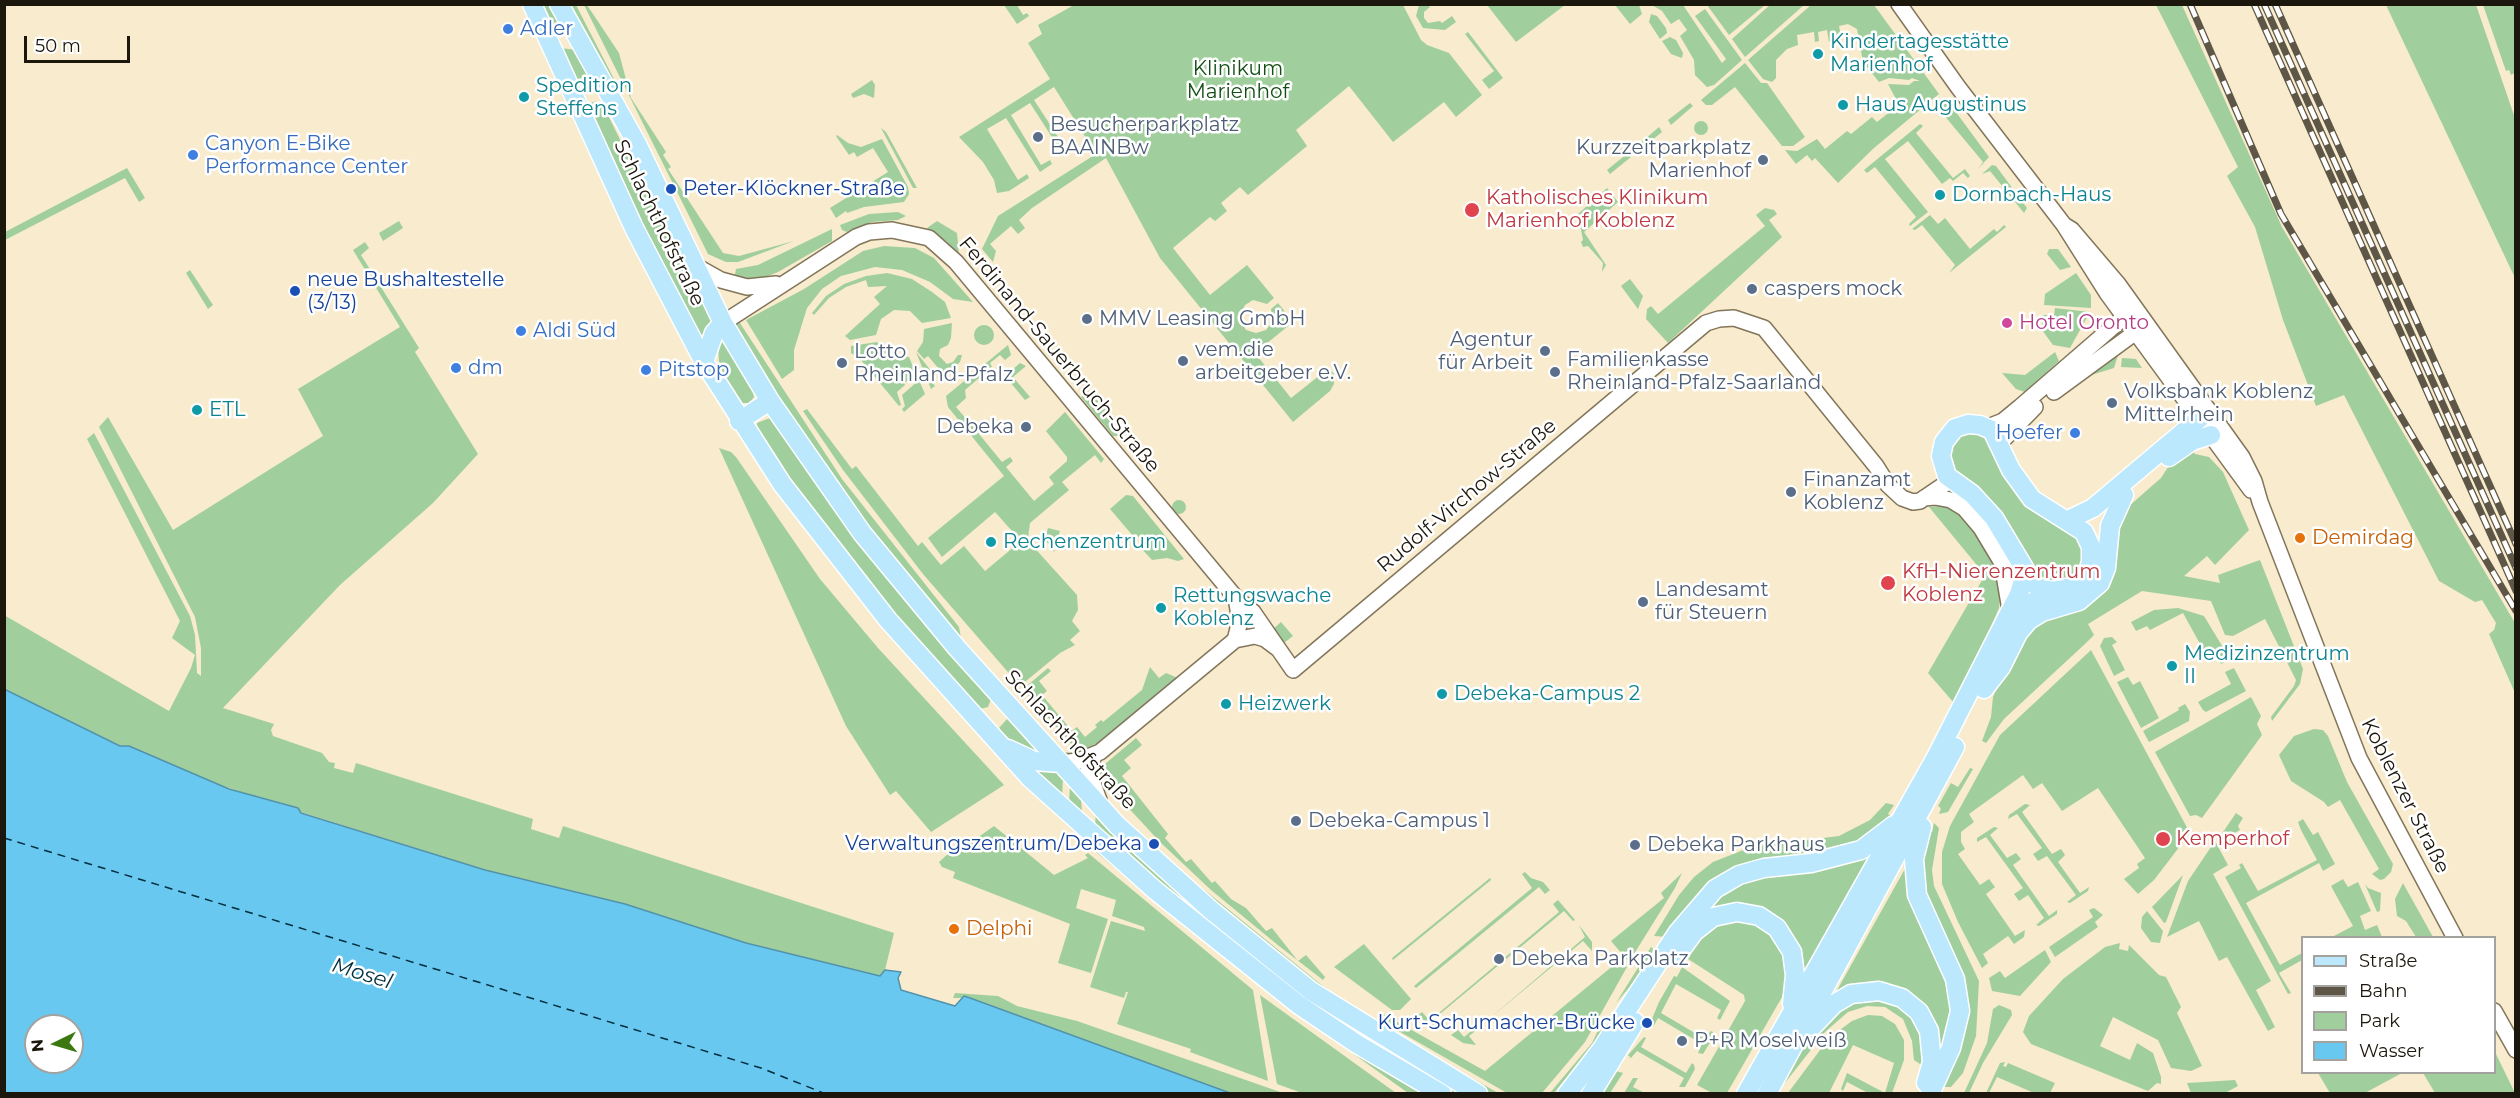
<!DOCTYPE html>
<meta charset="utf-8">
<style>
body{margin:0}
#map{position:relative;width:2520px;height:1098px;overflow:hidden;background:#f9ebcd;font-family:Montserrat,sans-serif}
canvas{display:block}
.frame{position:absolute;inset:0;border:6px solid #1c170d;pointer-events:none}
.legend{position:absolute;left:2301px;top:936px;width:195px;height:138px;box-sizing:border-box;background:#fff;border:2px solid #a4a29e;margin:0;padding:8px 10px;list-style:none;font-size:18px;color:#1c170d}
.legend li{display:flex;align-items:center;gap:12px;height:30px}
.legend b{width:30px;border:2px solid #a4a29e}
.north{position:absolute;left:24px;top:1014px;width:60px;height:60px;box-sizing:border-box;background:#fff;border:2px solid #a4a29e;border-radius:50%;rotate:265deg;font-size:16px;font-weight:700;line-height:24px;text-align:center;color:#1c170d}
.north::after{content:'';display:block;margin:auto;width:21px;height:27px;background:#3c7811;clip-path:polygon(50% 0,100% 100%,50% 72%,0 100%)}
.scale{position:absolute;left:24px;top:36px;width:106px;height:27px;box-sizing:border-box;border:3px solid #1c170d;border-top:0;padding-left:8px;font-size:18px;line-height:21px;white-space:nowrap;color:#1c170d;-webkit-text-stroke:4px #fff;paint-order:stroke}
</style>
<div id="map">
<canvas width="2520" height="1098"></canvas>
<div class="frame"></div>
<ul class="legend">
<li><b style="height:8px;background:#bbe8fd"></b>Straße</li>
<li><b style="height:8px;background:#5e5747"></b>Bahn</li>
<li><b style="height:16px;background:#a0cf9d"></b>Park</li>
<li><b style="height:16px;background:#69c8ef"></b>Wasser</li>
</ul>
<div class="north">N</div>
<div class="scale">50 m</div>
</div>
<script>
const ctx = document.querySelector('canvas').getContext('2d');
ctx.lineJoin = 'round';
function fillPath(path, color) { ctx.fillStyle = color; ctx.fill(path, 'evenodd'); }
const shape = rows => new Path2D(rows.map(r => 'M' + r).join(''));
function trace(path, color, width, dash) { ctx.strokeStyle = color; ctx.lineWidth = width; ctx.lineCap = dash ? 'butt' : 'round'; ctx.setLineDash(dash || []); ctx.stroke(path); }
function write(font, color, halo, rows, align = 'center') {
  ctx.font = font + ' Montserrat,sans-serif'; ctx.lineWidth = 5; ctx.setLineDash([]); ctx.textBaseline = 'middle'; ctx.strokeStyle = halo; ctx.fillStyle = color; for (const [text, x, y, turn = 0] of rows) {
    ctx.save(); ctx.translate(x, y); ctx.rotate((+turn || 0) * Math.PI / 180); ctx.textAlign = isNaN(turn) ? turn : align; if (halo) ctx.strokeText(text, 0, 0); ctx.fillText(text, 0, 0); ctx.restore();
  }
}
fillPath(shape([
 [1771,4,1804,5,1745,57,1732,39],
 [539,5,552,5,566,28,563,33,552,34],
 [570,5,576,5,614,79,611,80],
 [584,5,587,5,619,53,631,98,666,152,663,155,671,167,668,169,723,253,739,256,794,241,738,262,726,262,708,254],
 [1004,5,1017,5,1023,15,1027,13,1029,16,1017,24],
 [1074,5,1403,5,1421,40,1427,45,1449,53,1482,95,1456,117,1444,102,1393,142,1349,86,1296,130,1307,146,1248,195,1240,187,1221,203,1227,211,1215,221,1210,217,1173,248,1210,295,1247,265,1274,298,1267,304,1253,300,1245,305,1239,318,1246,330,1256,333,1266,330,1272,322,1271,309,1278,303,1293,322,1255,353,1291,398,1329,368,1334,374,1334,384,1330,391,1293,422,1160,258,1106,158,1032,208,1019,220,1025,228,1018,234,1011,226,990,244,996,251,993,262,982,249,998,216,1096,154,1054,87,1034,100,1066,149,1073,145,1075,149,1064,156,1030,103,1011,115,1041,165,1050,160,1052,164,1040,172,1006,118,987,129,1018,180,1027,174,1029,178,1009,191,997,193,994,180,983,162,959,137,1050,79,1028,43,1042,34,1038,25],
 [1419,5,1428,5,1430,7,1424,12,1424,18,1428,23,1440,21,1442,23,1452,16,1456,22,1445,30,1423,28,1416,16],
 [1487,5,1565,5,1516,42],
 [1615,5,1639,5,1642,14,1630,24],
 [1652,5,1683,5,1722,63,1726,59,1695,16,1705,9,1742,60,1714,85,1707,87,1695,75,1694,60,1680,36,1687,30,1679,19,1671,24,1662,11],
 [1707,5,1765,5,1729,35],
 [1811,5,1874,5,1939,94,1874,148,1838,183,1815,158,1812,161,1807,155,1796,164,1785,150,1797,151,1817,139,1825,149,1847,131,1851,134,1872,117,1877,122,1896,107,1894,104,1897,101,1888,84,1909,85,1914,81,1920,81,1912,78,1909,80,1889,78,1879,82,1863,62,1857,29,1848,24,1839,26,1841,36,1833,37,1833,41,1829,42,1827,30,1818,32,1819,41,1815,42,1814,32,1797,35,1798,45,1787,49,1776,60,1776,78,1772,82,1763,79,1748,60],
 [2156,5,2182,5,2282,227,2515,623,2515,693,2489,634,2494,630,2496,623,2482,600,2475,602,2439,581,2344,395,2316,406,2283,320,2255,227,2227,176,2238,167],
 [2386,5,2476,5,2515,118,2515,278],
 [2483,5,2515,5,2515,73,2511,75,2509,70,2506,71],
 [1651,14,1657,16,1666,28,1667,33,1660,39,1649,22],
 [1468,32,1503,78,1489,89,1482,80,1494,71,1465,34],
 [1670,37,1676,40,1683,53,1682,58,1671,54,1662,41],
 [559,48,578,50,599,85,576,85],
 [1745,63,1761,83,1767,83,1805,137,1793,146,1782,146,1735,87,1712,105,1706,105,1701,100],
 [872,80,875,85,874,98,864,94,853,98,851,94],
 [596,101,604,107,635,170,651,191,714,321,701,338,664,273,589,111,590,103],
 [1690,103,1693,106,1671,125,1668,120],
 [1944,104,1950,104,1989,157,1978,169,1983,162,1938,108],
 '1694 128a7 7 0 1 1 14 0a7 7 0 1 1-14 0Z',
 [1920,124,1923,126,1916,133,1953,178,1965,169,1970,176,1968,178,1963,173,1953,181,1950,178,1942,184,1908,141,1885,159,1928,212,1910,226,1909,224,1916,217,1875,167,1867,173,1864,170],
 [1659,127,1662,132,1640,150,1637,146],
 [881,128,886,132,917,188,913,188],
 [837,135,848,143,861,147,882,139,908,187,909,194,904,202,864,207,847,213,846,211,836,218,830,208,888,172,873,148,857,157,854,152,849,155,836,136],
 [1628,153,1631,157,1610,174,1607,170],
 [1992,165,1996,166,2027,208,2024,213,1990,171,1982,174],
 [127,168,145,198,139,202,125,178,5,240,5,232],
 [1607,188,1618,202,1584,232,1606,265,1602,272,1603,263,1588,246,1583,247,1581,242,1583,240,1578,214],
 [1765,208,1774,210,1777,214,1769,220,1782,237,1668,343,1646,319,1647,309,1651,306,1658,314,1765,226,1756,215],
 [898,212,906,216,898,220,872,222,847,232,842,230,840,225,869,214],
 [1930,215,1938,224,1945,218,1970,249,1994,229,1997,232,2004,225,2006,227,1949,273,1955,265,1922,225,1915,230,1912,229],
 [399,221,403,228,383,241,379,233],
 [937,221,957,233,959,254,946,241,927,228],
 [832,229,832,241,778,272,761,279,734,279,736,269,758,265],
 [365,242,369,248,361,255,419,348,415,352,478,454,433,503,340,585,223,708,274,724,271,730,273,736,322,753,329,762,335,763,334,768,353,773,356,763,533,819,531,829,559,838,563,826,894,933,885,970,880,976,746,943,625,904,485,870,301,812,223,786,129,746,121,746,5,689,4,615,169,711,191,668,195,655,172,638,180,621,87,439,94,433,190,616,195,635,197,673,201,676,201,648,195,617,99,427,108,417,173,530,323,436,298,389,400,327,353,250],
 [884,246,915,248,934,258,973,302,953,299,930,282,902,270,875,267,841,276,822,289,807,308,794,350,794,370,782,379,746,320,804,289,863,251],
 [2049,249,2058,249,2071,267,2060,270,2047,254],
 [190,270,213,305,208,309,186,273],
 [887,273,912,279,932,292,945,302,951,318,922,323,910,311,894,310,881,319,876,335,850,340,845,336,880,304,874,297,887,286,868,287,866,280,846,287,829,298,814,315,812,313,826,296,844,284,866,276],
 [2076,273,2091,295,2091,308,2044,305,2045,294],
 [1630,279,1643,296,1638,309,1621,286],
 [2055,308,2090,312,2070,348,2053,345,2042,330,2043,315,2054,315],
 [738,320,842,479,959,627,961,638,1058,751,1072,753,1058,754,918,592,867,527,773,395,732,326],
 [952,323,951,338,948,345,940,349,939,356,947,364,953,362,958,355,962,355,960,362,945,376,928,356,924,359,917,351,923,342,924,329],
 '974 335a10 10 0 1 1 20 0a10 10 0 1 1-20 0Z',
 [722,336,752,388,754,397,749,403,740,403,720,373,718,348],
 [877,342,889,355,909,357,917,376,904,383,905,385,897,392,901,405,899,406,860,359,851,353,851,346],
 [1008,345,1011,355,1005,360,1000,355,990,363,992,367,965,390,966,398,956,407,974,428,982,422,986,427,979,434,1002,462,1010,457,1013,461,1006,467,1034,501,1054,484,1049,477,1067,461,1067,457,1046,431,1065,412,1104,459,1101,463,1095,455,1062,482,1069,490,1030,523,1028,538,1031,544,1077,595,1078,610,1072,621,1080,631,1070,640,1075,645,1060,653,1020,686,923,574,843,470,803,411,807,409,852,469,856,466,918,546,922,542,941,565,964,546,985,571,1021,541,995,512,942,557,928,538,1004,476,948,407,946,396],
 [916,352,936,377,931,381,935,386,931,389],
 [2055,352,2059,361,2025,392,2016,389,2002,373,2025,375],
 [2119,352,2114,368,2085,377],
 [2122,358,2136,359,2142,368,2121,367],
 [1020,363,1026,366,1013,377,1030,397,1025,400,1005,376],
 [919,380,925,394,904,412,902,409,905,406,902,395],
 [1089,391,1124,431,1118,436,1113,436,1081,397],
 [770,418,890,581,987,693,991,699,988,707,980,709,949,677,836,548,757,438,757,423],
 [1965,431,1984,433,2079,539,2085,558,2076,578,2060,584,2044,581,2038,576,1956,476,1949,460,1952,442],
 [719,448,731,452,736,457,820,579,878,648,1004,785,931,832,896,791,890,795,846,726],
 [2190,448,2195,454,2209,457,2223,472,2249,530,2215,565,2207,556,2184,576,2220,583,2218,575,2260,560,2303,669,2300,684,2272,721,2271,717,2294,686,2296,680,2265,619,2233,636,2225,635,2211,601,2142,591,2088,624,2094,635,2086,643,2004,719,1986,743,1982,741,1991,717,1993,697,2013,650,2115,536,2129,506,2161,478,2170,464],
 [1126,495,1133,496,1184,559,1178,561,1167,558,1152,560,1141,548,1145,544,1136,534,1133,536,1110,509],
 '1172 507a7 7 0 1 1 14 0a7 7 0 1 1-14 0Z',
 [1941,506,1955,510,1968,521,1999,570,2001,589,1999,608,1967,684,1954,703,1928,673,1985,575,1929,507],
 [1048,528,1060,531,1054,552,1045,539],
 [2178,608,2204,616,2230,659,2221,664,2212,649,2205,653,2183,613,2150,630,2147,626,2136,631,2131,622,2154,610],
 [1281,622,1293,636,1284,643,1272,630],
 [2112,637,2117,642,2112,645,2125,670,2114,676,2100,646,2104,638],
 [2091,650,2190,833,2154,880,2138,894,2124,879,2139,868,2137,864,2145,858,2098,788,2062,811,2042,783,2033,789,2023,775,1969,814,1974,822,1961,832,1961,842,1965,849,1958,854,1980,885,1989,879,1995,887,1986,894,2015,936,2025,930,2024,937,2014,944,2008,936,1983,954,1988,963,1982,968,1958,922,1942,884,1942,852,1950,826,2000,735],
 [1150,667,1159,678,1166,673,1178,678,1104,739,1085,750,1072,745,1023,689,1048,668,1051,671,1039,681,1047,691,1042,695,1072,731,1077,727,1085,737,1097,727,1095,725,1101,720,1103,722,1142,690],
 [2234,668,2246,691,2206,712,2203,710,2198,702,2231,684,2225,672],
 [2128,677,2133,685,2140,681,2159,718,2141,728,2117,682],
 [2251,697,2261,716,2257,724,2262,735,2202,818,2196,815,2190,816,2155,752],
 [2185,704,2190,712,2189,721,2149,742,2143,731,2179,710,2178,708],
 [1008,718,1037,751,1038,754,1012,741,998,729],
 [2314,729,2323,730,2328,736,2347,782,2393,864,2391,872,2384,879,2380,880,2372,874,2379,869,2340,800,2328,807,2324,802,2291,781,2279,755,2294,736],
 [1136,738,1142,745,1124,760,1131,768,1122,776,1168,834,1165,838,1186,862,1191,859,1212,883,1215,881,1231,899,1246,908,1266,931,1272,928,1298,961,1306,955,1325,977,1323,980,1279,946,1211,890,1160,842,1098,775,1099,769],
 [1029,764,1055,769,1063,778,1062,798],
 [1970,768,1973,769,1948,812,1939,814,1941,808,1938,806,1951,783,1958,787],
 [1070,785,1081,797,1082,814,1069,804],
 [1886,803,1894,805,1888,814,1891,816,1864,840,1835,852,1757,862,1667,937,1654,936,1679,895,1694,877,1713,862,1751,847,1839,836,1870,820],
 [2025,804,2030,805,2022,812,2052,854,2061,849,2065,855,2058,862,2080,893,2089,887,2088,891,2070,903,2067,902,2076,895,2047,856,2038,861,2033,854,2042,848,2017,814,2008,819,2009,815],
 [1096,812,1163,876,1464,1093,1452,1093,1334,1021,1212,929,1095,826],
 [2236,813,2243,818,2238,826,2240,830,2227,837,2231,844,2227,847,2221,835],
 [2303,819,2313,835,2318,832,2335,864,2323,871,2319,863,2246,903,2280,965,2302,953,2302,960,2279,973,2291,993,2288,994,2225,877,2241,868,2239,865,2242,863,2258,891,2317,860,2301,830,2298,822],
 [1934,823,1939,828,1932,870,1934,886,1979,981,1976,1036,1963,1073,1951,1087,1943,1087,1963,1028,1919,874,1927,830,1932,832],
 [994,826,1054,875,1088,858,1085,855,1088,853,1253,990,1268,1081,1190,1052,1191,1049,1117,1024,1128,992,1126,992,1124,998,1090,987,1111,921,1145,931,1144,927,1112,916,1116,900,1081,889,1076,908,1108,919,1091,973,1058,963,1070,924,953,878,955,872,942,867,939,862,959,844,963,848],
 [1994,827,1998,828,1990,835,2007,858,2016,853,2021,859,2013,865,2049,916,2057,910,2057,914,2039,926,2036,925,2044,918,2028,895,2019,901,2014,894,2023,888,1986,837,1977,842,1977,838],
 [2215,841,2228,865,2213,874,2271,981,2256,990,2275,1027,2268,1031,2227,957,2219,961,2199,921,2167,937,2188,881],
 [1099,851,1425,1093,1408,1093,1263,989,1181,924,1096,852],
 [1873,851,1804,974,1784,925,1698,917,1715,898,1735,884],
 [1906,867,1913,907,1947,980,1952,1016,1941,1057,1925,1008,1836,992],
 [1525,872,1531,878,1543,882,1550,890,1545,894,1539,887,1416,988,1414,986,1532,888,1522,874],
 [1682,873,1675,888,1629,962,1611,941,1664,898,1661,893],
 [2183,875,2166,922,2164,923,2152,907],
 [1490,878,1491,880,1393,960,1392,958],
 [2343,879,2348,887,2358,882,2371,911,2360,916,2365,930,2377,925,2382,937,2332,937,2353,926,2331,886],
 [2403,883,2433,937,2416,937,2406,921,2397,916,2395,899],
 [2365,884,2368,888,2381,893,2380,911,2377,912],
 [1202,888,1319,983,1365,1016,1498,1093,1491,1093,1433,1061,1318,987,1200,890],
 [1558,900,1575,920,1573,921,1564,911,1435,1018,1441,1027,1437,1028,1417,1016,1422,1012,1429,1020,1434,1017,1559,912,1553,904],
 [2094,908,2103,915,2095,922,2098,927,2055,957,2049,947,2093,917,2089,910],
 [2147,911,2163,931,2160,943,2151,942,2141,928,2142,917],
 [1738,918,1768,928,1785,951,1788,977,1782,997,1727,1093,1712,1093,1697,1085,1745,1001,1744,995,1685,957,1707,927],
 [1579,925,1592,942,1592,951,1583,941,1489,1019,1585,937],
 [2120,943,2119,949,2128,951,2129,945,2159,975,2166,977,2181,1007,2177,1013,2202,1066,2191,1071,2171,1068,2158,1040,2113,1017,2100,1046,2130,1060,2137,1043,2153,1053,2161,1077,2161,1084,2157,1083,2148,1091,2031,1044,2023,1032,2029,1016,2063,979,2105,947],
 [1364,944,1411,999,1400,1010,1392,1010,1334,967],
 [1651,947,1655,950,1650,959,1652,961,1616,1003],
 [2045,950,2051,962,2020,996,1992,991,1989,978,2000,971,2005,978],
 [1620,960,1627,967,1585,1042,1542,1093,1507,1093,1381,1021,1383,1014,1485,1071],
 [1682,967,1730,1001,1720,1020,1717,1018,1721,1010,1676,984,1661,1013,1705,1039,1711,1031,1713,1032,1714,1036,1703,1054,1698,1053,1702,1044,1658,1018,1653,1027,1649,1026,1659,1002,1674,976,1677,977],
 [955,993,998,996,1017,1006,1077,1021,1283,1093,1230,1093,970,998,953,998],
 [1260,995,1396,1093,1302,1093,1277,1084],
 [1886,998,1910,1012,1925,1036,1923,1066,1914,1060,1912,1041,1903,1019,1885,1007,1867,1006,1848,1012,1825,1032,1777,1093,1810,1037,1833,1012,1853,1000],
 [1999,1005,2011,1010,2012,1015,1983,1063,1969,1093,1964,1093,1987,1043,1993,1009],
 [1868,1015,1882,1016,1895,1024,1904,1040,1904,1060,1892,1093,1868,1093,1847,1082,1843,1091,1841,1089,1847,1073,1885,1093,1894,1063,1853,1045,1829,1093,1788,1093,1829,1038,1852,1021],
 [1603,1020,1605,1022,1594,1045,1554,1093,1549,1094,1592,1043],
 [1481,1023,1483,1025,1469,1036,1476,1045,1463,1043,1451,1035,1458,1030,1464,1037],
 [1644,1037,1646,1038,1641,1047,1686,1073,1692,1063,1694,1065,1695,1069,1685,1087,1679,1087,1684,1078,1637,1051,1631,1058,1628,1055],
 [2495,1052,2515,1093,2435,1093,2423,1073,2494,1072],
 [2005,1062,2003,1066,2006,1067,2008,1063,2055,1083,2050,1093,2034,1093,1997,1077,1989,1093,1986,1093,2000,1063],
 [1612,1070,1623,1073,1610,1093,1596,1094],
 [2318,1073,2402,1073,2363,1094,2330,1093],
 [1633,1078,1638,1078,1633,1087,1645,1093,1624,1093],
 [2235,1080,2238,1086,2225,1093,2191,1093,2187,1083]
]), '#a0cf9d');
const water = shape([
 [4,689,120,746,129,746,229,789,298,808,301,813,485,870,625,904,746,943,880,976,885,970,901,972,898,978,901,990,955,1006,964,996,970,998,1230,1093,5,1093,4,689],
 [36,1026,72,1026,72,1062,36,1062,36,1026]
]);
fillPath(water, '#69c8ef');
trace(water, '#5293ab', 1.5);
trace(shape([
 [4,838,761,1068,826,1094]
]), '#012f3f', 1.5, [8, 6]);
const minor = shape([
 [1899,4,1958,87,2064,225,2107,293,2251,490],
 [2064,225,2072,230,2118,284,2242,457,2254,481,2260,502,2359,758,2455,938],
 [696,266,721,280,747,287,776,284],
 [723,323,856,237,869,232,892,230,929,238,956,262,1236,598,1253,612,1293,670,1706,323,1719,319,1734,318,1764,328,1876,466,1888,485,1902,498,1913,502,1920,501,1951,480],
 [2054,392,2144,326],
 [1988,427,2003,421,2020,407,2130,312],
 [2000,443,2035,407],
 [1924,498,1935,497,1951,500,1964,508,1981,528,2002,563,2010,610],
 [1235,640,1240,621,1236,598],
 [1094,756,1088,770,1099,800],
 [1060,763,1078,761,1100,752,1235,640,1255,636,1265,639,1277,648],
 [2494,1011,2516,1050]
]);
const major = shape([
 [532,4,634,228,704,362,782,484,888,620,1030,778,1156,891,1299,1005,1357,1044,1442,1094],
 [559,4,637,144,723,323,770,401,862,533,957,648,1117,825,1212,911,1311,991,1478,1094],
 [704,362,714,333,723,323],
 [739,421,770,401],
 [1968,424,1980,425,1992,430,2011,470,2032,499,2084,532,2091,547,2091,562,2087,574,2075,586,2053,591,2041,589,2033,583,1994,518,1972,494,1947,476,1941,456,1944,442,1955,428,1968,424],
 [2169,457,2192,441,2211,435],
 [2068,520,2093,508,2200,418],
 [2013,628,2029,605,2048,591],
 [1984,689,2001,667,2018,633,2029,620,2042,612,2079,601,2100,583,2106,568,2110,526,2124,495],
 [1008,749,1034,761,1060,763],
 [1922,827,1914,859,1917,895,1955,979,1960,1011,1951,1048,1930,1094],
 [1678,954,1694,932,1713,917,1737,912,1759,916,1777,928,1792,952,1795,975,1792,1004],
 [1813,1026,1834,1004,1851,994,1879,991,1902,998,1919,1012,1929,1031,1932,1062,1926,1083],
 [1567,1094,1601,1050,1678,932,1715,889,1739,875,1764,868,1811,863,1861,850,1894,825],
 [1591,1094,1635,1022],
 [1746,1094,1935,759,2019,594,2025,574],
 [1767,1094,1955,747]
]);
trace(minor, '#82755a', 18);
trace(major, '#fff', 21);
trace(minor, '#fff', 15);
trace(major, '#bbe8fd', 18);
const rail = shape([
 [2190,4,2281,214,2516,611],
 [2254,4,2516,591],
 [2264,4,2516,568],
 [2275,4,2516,544]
]);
trace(rail, '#5e5747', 7);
trace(rail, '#fff', 4.5, [14]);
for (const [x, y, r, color] of [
 [508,29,6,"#3f7fe0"],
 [1818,54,6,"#0f9aa8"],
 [524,97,6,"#0f9aa8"],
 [1843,105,6,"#0f9aa8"],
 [1038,137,6,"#5c6f8a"],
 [193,155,6,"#3f7fe0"],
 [1763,160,6,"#5c6f8a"],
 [671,189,6,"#1a4fb4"],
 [1940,195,6,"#0f9aa8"],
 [1472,210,8,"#e0444e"],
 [1752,289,6,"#5c6f8a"],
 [295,291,6,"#1a4fb4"],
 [1087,319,6,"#5c6f8a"],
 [2007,323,6,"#d1479c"],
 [521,331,6,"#3f7fe0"],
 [1545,351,6,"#5c6f8a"],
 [1183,361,6,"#5c6f8a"],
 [842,363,6,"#5c6f8a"],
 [456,368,6,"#3f7fe0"],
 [646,370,6,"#3f7fe0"],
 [1555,372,6,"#5c6f8a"],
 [2112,403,6,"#5c6f8a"],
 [197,410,6,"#0f9aa8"],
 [1026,427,6,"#5c6f8a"],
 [2075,433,6,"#3f7fe0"],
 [1791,492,6,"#5c6f8a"],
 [2300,538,6,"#e8710a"],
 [991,542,6,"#0f9aa8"],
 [1888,583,8,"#e0444e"],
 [1643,602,6,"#5c6f8a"],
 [1161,608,6,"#0f9aa8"],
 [2172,666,6,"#0f9aa8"],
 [1442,694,6,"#0f9aa8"],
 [1226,704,6,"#0f9aa8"],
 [1296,821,6,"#5c6f8a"],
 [2163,839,8,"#e0444e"],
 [1154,844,6,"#1a4fb4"],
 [1635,845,6,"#5c6f8a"],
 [954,929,6,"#e8710a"],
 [1499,959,6,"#5c6f8a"],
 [1647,1023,6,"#1a4fb4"],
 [1682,1041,6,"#5c6f8a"]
]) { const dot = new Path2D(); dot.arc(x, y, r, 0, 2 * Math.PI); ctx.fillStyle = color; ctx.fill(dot); trace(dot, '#fff', 2); }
write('20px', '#366cbe', '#fff', [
 ["Adler",520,29],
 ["Canyon E-Bike",205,144],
 ["Performance Center",205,167],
 ["Aldi Süd",533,331],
 ["dm",468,368],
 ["Pitstop",658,370],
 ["Hoefer",2063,433,"right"]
], 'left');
write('20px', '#0d838f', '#fff', [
 ["Kindertagesstätte",1830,42],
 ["Marienhof",1830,65],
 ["Spedition",536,86],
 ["Steffens",536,109],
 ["Haus Augustinus",1855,105],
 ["Dornbach-Haus",1952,195],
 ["ETL",209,410],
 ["Rechenzentrum",1003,542],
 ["Rettungswache",1173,596],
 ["Koblenz",1173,619],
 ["Medizinzentrum",2184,654],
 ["II",2184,677],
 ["Debeka-Campus 2",1454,694],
 ["Heizwerk",1238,704]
], 'left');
write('20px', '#134f15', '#fff', [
 ["Klinikum",1238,69],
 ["Marienhof",1238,92]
]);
write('20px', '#4e5e75', '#fff', [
 ["Besucherparkplatz",1050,125],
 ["BAAINBw",1050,148],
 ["Kurzzeitparkplatz",1751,148,"right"],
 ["Marienhof",1751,171,"right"],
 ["caspers mock",1764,289],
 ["MMV Leasing GmbH",1099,319],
 ["Agentur",1533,340,"right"],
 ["für Arbeit",1533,363,"right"],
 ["vem.die",1195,350],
 ["arbeitgeber e.V.",1195,373],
 ["Lotto",854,352],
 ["Rheinland-Pfalz",854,375],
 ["Familienkasse",1567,360],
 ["Rheinland-Pfalz-Saarland",1567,383],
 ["Volksbank Koblenz",2124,392],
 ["Mittelrhein",2124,415],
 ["Debeka",1014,427,"right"],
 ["Finanzamt",1803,480],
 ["Koblenz",1803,503],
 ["Landesamt",1655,590],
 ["für Steuern",1655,613],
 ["Debeka-Campus 1",1308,821],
 ["Debeka Parkhaus",1647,845],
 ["Debeka Parkplatz",1511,959],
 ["P+R Moselweiß",1694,1041]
], 'left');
write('20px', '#164399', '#fff', [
 ["Peter-Klöckner-Straße",683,189],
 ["neue Bushaltestelle",307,280],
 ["(3/13)",307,303],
 ["Verwaltungszentrum/Debeka",1142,844,"right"],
 ["Kurt-Schumacher-Brücke",1635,1023,"right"]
], 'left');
write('20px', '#be3a42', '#fff', [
 ["Katholisches Klinikum",1486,198],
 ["Marienhof Koblenz",1486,221],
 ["KfH-Nierenzentrum",1902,572],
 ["Koblenz",1902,595],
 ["Kemperhof",2176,839]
], 'left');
write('20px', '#1c170d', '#fff', [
 ["Schlachthofstraße",659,223,64],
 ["Ferdinand-Sauerbruch-Straße",1059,355,50],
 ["Rudolf-Virchow-Straße",1467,496,-40],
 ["Schlachthofstraße",1070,740,47],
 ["Koblenzer Straße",2405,796,63]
]);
write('20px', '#b23c85', '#fff', [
 ["Hotel Oronto",2019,323]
], 'left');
write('20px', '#c56008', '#fff', [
 ["Demirdag",2312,538],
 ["Delphi",966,929]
], 'left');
write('italic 21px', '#012f3f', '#fff', [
 ["Mosel",362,974,17]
]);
</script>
